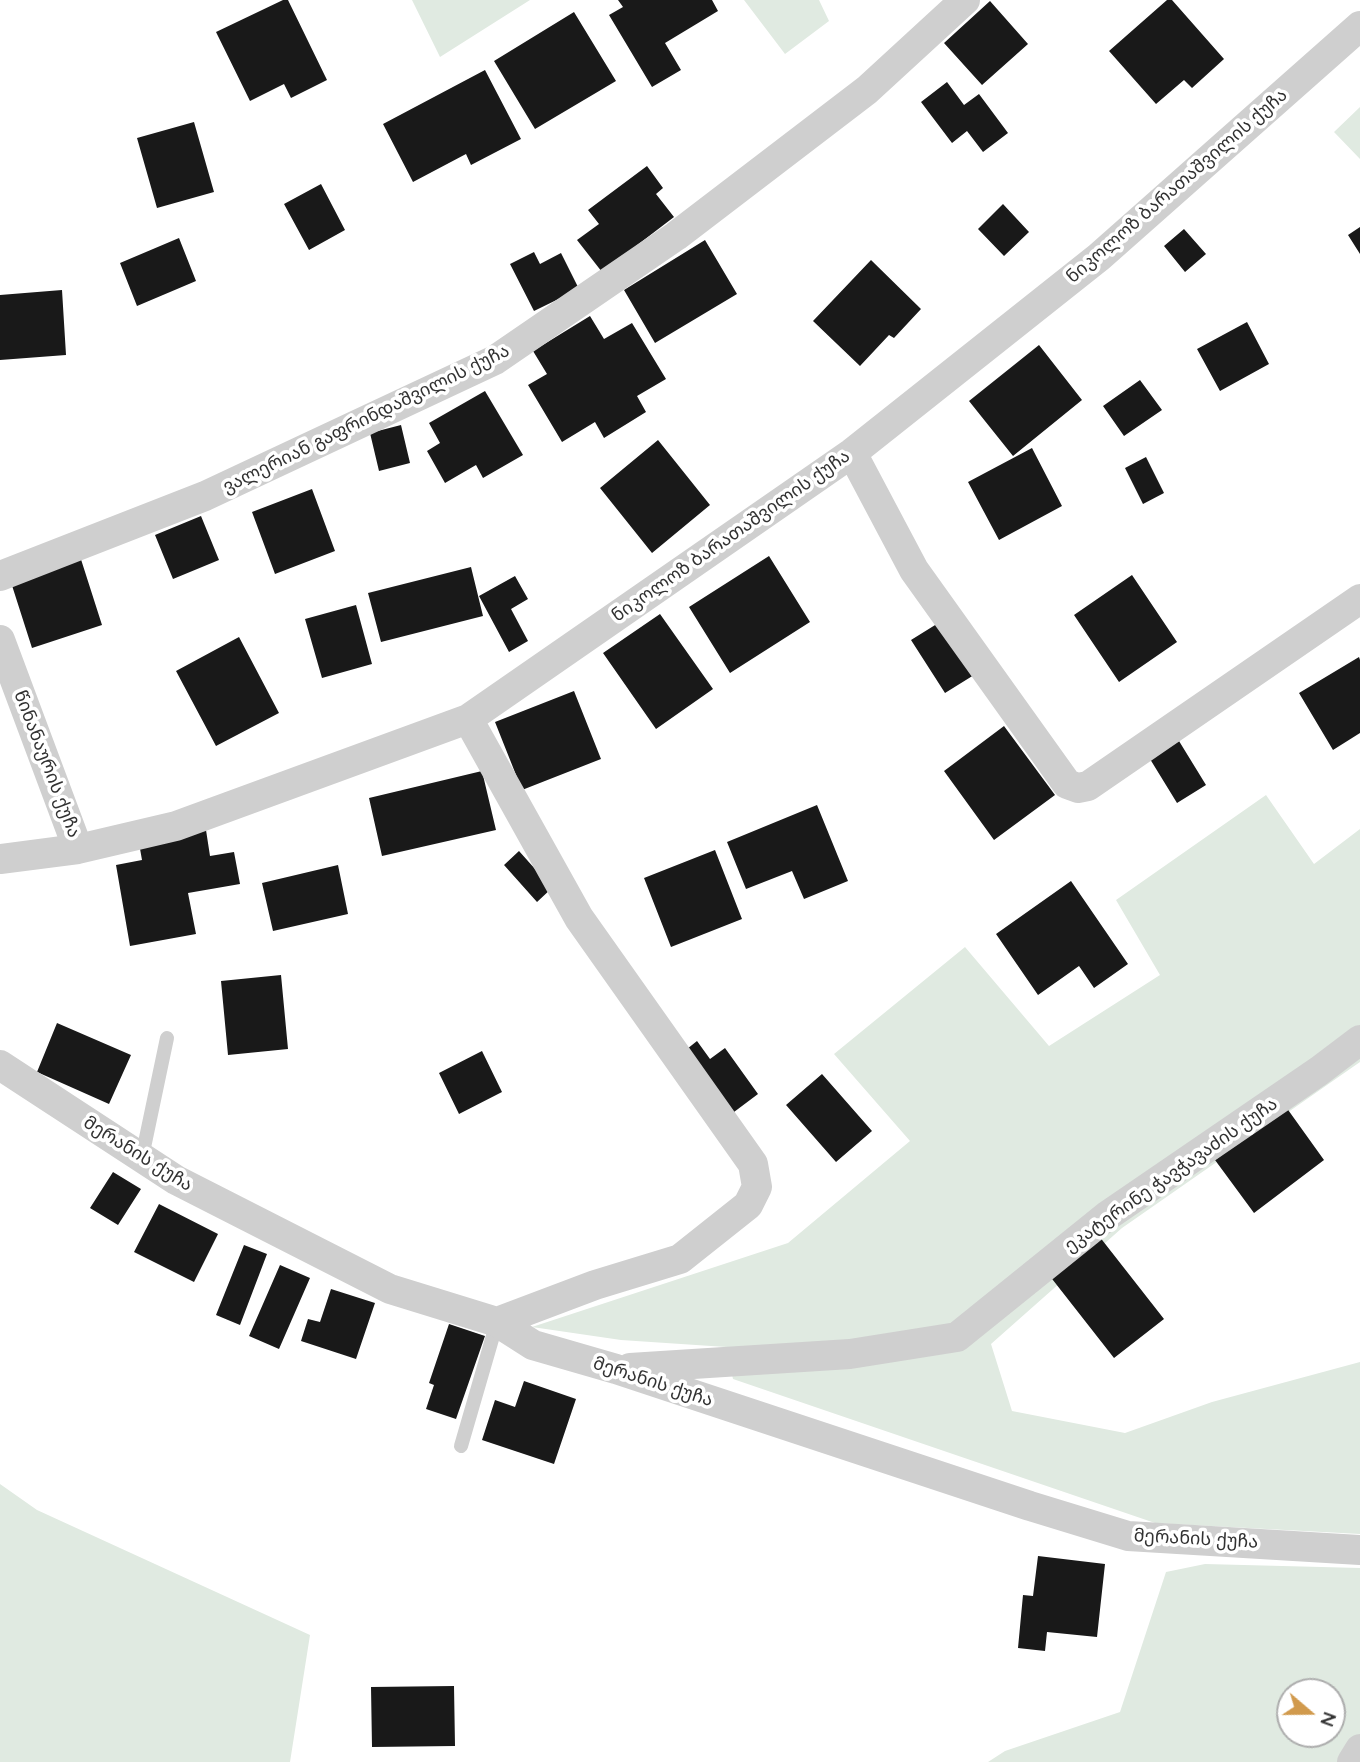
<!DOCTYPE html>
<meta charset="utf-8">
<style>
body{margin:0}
#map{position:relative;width:1360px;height:1762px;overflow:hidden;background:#fff;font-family:Quicksand,sans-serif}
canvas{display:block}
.north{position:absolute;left:1276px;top:1678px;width:70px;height:70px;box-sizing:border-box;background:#fff;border:2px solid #adadad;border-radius:50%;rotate:110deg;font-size:19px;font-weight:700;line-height:28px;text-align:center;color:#323232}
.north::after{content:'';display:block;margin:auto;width:24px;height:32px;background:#d19a4d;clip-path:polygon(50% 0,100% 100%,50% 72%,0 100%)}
</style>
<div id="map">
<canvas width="1360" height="1762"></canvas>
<div class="north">N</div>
</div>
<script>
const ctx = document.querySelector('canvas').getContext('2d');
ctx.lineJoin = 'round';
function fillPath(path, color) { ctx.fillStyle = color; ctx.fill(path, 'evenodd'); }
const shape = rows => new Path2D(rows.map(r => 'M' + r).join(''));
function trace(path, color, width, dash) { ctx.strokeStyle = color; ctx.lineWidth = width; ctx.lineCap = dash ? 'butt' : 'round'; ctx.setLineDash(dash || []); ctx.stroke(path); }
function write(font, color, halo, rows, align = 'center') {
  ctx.font = font + ' Quicksand,"Noto Sans Georgian",sans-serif'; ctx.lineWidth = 7; ctx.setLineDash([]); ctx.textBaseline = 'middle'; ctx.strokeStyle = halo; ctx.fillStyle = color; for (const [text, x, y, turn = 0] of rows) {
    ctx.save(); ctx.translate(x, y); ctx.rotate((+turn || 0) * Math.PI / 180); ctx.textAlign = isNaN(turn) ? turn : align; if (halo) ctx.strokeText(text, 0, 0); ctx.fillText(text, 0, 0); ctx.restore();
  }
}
fillPath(shape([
 [412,0,530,0,440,57],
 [744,0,819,0,829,21,785,54],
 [1360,107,1360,159,1334,132],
 [1266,795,1314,864,1360,829,1360,1062,1122,1228,991,1344,1012,1411,1125,1433,1212,1402,1360,1362,1360,1534,1155,1523,733,1379,726,1347,621,1340,532,1327,788,1243,910,1141,834,1054,965,947,1049,1046,1160,975,1116,900],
 [0,1484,37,1510,310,1635,290,1762,0,1762],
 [1205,1564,1360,1568,1360,1762,988,1762,1005,1751,1120,1712,1166,1572],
 [1290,1692,1332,1692,1332,1734,1290,1734]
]), '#e0eae1');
fillPath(shape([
 [283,0,288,0,327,80,291,98,284,84,250,101,216,32],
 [618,0,712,0,718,11,665,43,681,70,652,87,609,15,623,7],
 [1167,0,1172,0,1224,59,1192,88,1184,80,1156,104,1109,51],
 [990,1,1028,44,982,85,944,43],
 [574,12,616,81,535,129,494,61],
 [485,70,521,139,471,165,466,154,413,182,383,124],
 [947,82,964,105,979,94,1008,133,983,152,967,131,952,143,921,102],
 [194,122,214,192,157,208,137,138],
 [647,166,663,188,656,194,674,217,602,272,577,240,599,224,588,210],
 [321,184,345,230,309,250,284,204],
 [1003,204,1029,232,1004,256,978,229],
 [1360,227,1360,254,1348,235],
 [1184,229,1206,254,1185,272,1164,246],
 [179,238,196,281,137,306,120,263],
 [705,240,737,294,655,343,624,290],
 [534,252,540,264,561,253,579,289,534,311,510,264],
 [871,260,921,309,894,338,889,335,860,366,813,321],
 [62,290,66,355,0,360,0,295],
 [590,316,604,339,632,323,666,379,637,396,646,412,604,438,595,422,562,442,528,385,547,374,533,351],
 [1247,322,1269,364,1220,391,1197,349],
 [1039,345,1082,400,1013,456,969,401],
 [1140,380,1162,410,1124,436,1103,406],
 [485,391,523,455,483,478,476,465,445,483,427,451,440,443,429,423],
 [401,425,410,463,379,471,370,433],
 [658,440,710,505,652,553,600,488],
 [1032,448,1062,506,999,540,968,482],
 [1146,457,1164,493,1143,504,1125,468],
 [312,489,335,551,275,574,252,512],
 [201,516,219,560,173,579,155,535],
 [78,550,102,625,32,648,8,573],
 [769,556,810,622,730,673,689,607],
 [471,567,483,616,381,642,368,593],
 [1132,575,1177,642,1119,682,1074,615],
 [515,576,528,599,511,609,528,641,509,652,479,596],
 [356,605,372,664,322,678,305,619],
 [660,614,713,689,656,729,603,653],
 [940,622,974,675,945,693,911,640],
 [239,637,279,713,216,746,176,671],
 [1359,657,1360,660,1360,733,1333,750,1299,693],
 [574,691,601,759,522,790,495,722],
 [1004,726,1055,795,994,840,944,771],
 [1179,741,1206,785,1177,803,1150,759],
 [482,771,496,830,382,856,369,798],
 [817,805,848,881,804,899,792,871,746,889,727,842],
 [206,830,210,856,234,852,240,884,188,893,196,934,130,946,116,865,142,860,139,843],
 [715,850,742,919,671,947,644,878],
 [519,851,552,888,537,902,504,865],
 [338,865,348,914,273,931,262,883],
 [1071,881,1128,964,1094,988,1079,966,1038,995,996,934],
 [281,975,288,1049,228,1055,221,981],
 [57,1023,131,1055,109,1104,37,1072],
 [697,1041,710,1059,725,1048,758,1094,734,1112,687,1049],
 [482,1051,502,1092,459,1114,439,1073],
 [822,1074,872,1131,836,1162,786,1105],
 [1286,1107,1324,1160,1254,1213,1215,1160],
 [113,1172,141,1189,118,1225,90,1208],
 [159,1204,218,1234,194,1282,134,1252],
 [1099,1236,1164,1319,1114,1358,1049,1275],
 [244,1245,267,1254,240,1325,216,1315],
 [280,1265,310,1278,279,1349,249,1336],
 [331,1289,375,1303,356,1359,301,1341,308,1319,320,1322],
 [449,1324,485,1336,456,1419,426,1409,434,1385,429,1383],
 [524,1381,576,1399,554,1464,482,1440,495,1400,515,1407],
 [1038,1556,1105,1564,1097,1637,1047,1632,1045,1651,1018,1648,1023,1595,1033,1596],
 [454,1686,455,1746,372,1747,371,1687]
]), '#191919');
trace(shape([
 [142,1157,167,1038],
 [461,1446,497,1322]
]), '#cfcfcf', 14);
trace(shape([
 [852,453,914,570,1067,784,1078,788,1088,786,1360,599],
 [0,576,205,496,495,360,676,236,867,90,965,0],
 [0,640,78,849],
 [468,719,579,918,753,1164,757,1187,748,1205,680,1259,595,1285,497,1322],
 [0,859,78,849,176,826,468,719,852,453,1099,257,1360,26],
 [0,1065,176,1180,390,1289,497,1322,533,1345,616,1369,1030,1506,1128,1536,1360,1550],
 [630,1368,850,1354,957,1337,1107,1216,1319,1071,1360,1040],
 [1352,1762,1360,1749]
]), '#cfcfcf', 30);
write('18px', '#323232', '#fff', [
 ["ნიკოლოზ ბარათაშვილის ქუჩა",1177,186,-41],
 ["ვალერიან გაფრინდაშვილის ქუჩა",366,419,-26],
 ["ნიკოლოზ ბარათაშვილის ქუჩა",731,536,-35],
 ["წინანაურის ქუჩა",47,764,69],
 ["მერანის ქუჩა",138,1154,32],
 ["ეკატერინე ჭავჭავაძის ქუჩა",1171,1175,-35],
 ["მერანის ქუჩა",653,1382,18],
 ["მერანის ქუჩა",1196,1539,3]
]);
</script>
